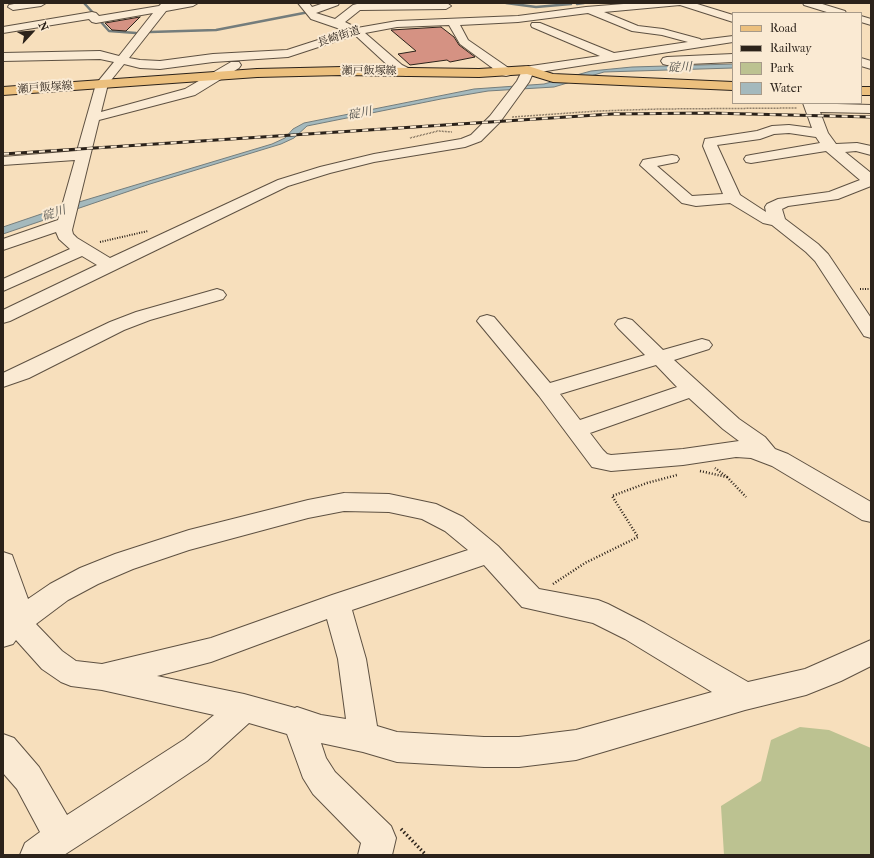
<!DOCTYPE html>
<meta charset="utf-8">
<style>
body{margin:0}
#map{position:relative;width:874px;height:858px;overflow:hidden;background:#f7dfbc;font-family:"IM FELL French Canon",serif}
canvas{display:block}
.frame{position:absolute;inset:0;border:4px solid #2b221a;pointer-events:none}
.legend{position:absolute;left:732px;top:12px;width:130px;height:92px;box-sizing:border-box;background:#faead3;border:1px solid #a79a89;margin:0;padding:5px 7px;list-style:none;font-size:12px;color:#2b221a}
.legend li{display:flex;align-items:center;gap:8px;height:20px}
.legend b{width:20px;border:1px solid #a79a89}
.north{position:absolute;left:12px;top:12px;width:40px;height:40px;-webkit-text-stroke:3px #faead3;paint-order:stroke;rotate:64deg;font-size:11px;font-weight:700;line-height:16px;text-align:center;color:#2b221a}
.north::after{content:'';display:block;margin:auto;width:14px;height:18px;background:#2b221a;clip-path:polygon(50% 0,100% 100%,50% 72%,0 100%)}
</style>
<div id="map">
<canvas width="874" height="858"></canvas>
<div class="frame"></div>
<ul class="legend">
<li><b style="height:5px;background:#ecc07e"></b>Road</li>
<li><b style="height:5px;background:#2b221a"></b>Railway</li>
<li><b style="height:11px;background:#bcc291"></b>Park</li>
<li><b style="height:11px;background:#a4b9bd"></b>Water</li>
</ul>
<div class="north">N</div>
</div>
<script>
const ctx = document.querySelector('canvas').getContext('2d');
ctx.lineJoin = 'round';
function fillPath(path, color) { ctx.fillStyle = color; ctx.fill(path, 'evenodd'); }
const shape = rows => new Path2D(rows.map(r => 'M' + r).join(''));
function trace(path, color, width, dash) { ctx.strokeStyle = color; ctx.lineWidth = width; ctx.lineCap = dash ? 'butt' : 'round'; ctx.setLineDash(dash || []); ctx.stroke(path); }
function write(font, color, halo, rows, align = 'center') {
  ctx.font = font + ' "IM FELL French Canon","Noto Serif JP",serif'; ctx.lineWidth = 4; ctx.setLineDash([]); ctx.textBaseline = 'middle'; ctx.strokeStyle = halo; ctx.fillStyle = color; for (const [text, x, y, turn = 0] of rows) {
    ctx.save(); ctx.translate(x, y); ctx.rotate((+turn || 0) * Math.PI / 180); ctx.textAlign = isNaN(turn) ? turn : align; if (halo) ctx.strokeText(text, 0, 0); ctx.fillText(text, 0, 0); ctx.restore();
  }
}
fillPath(shape([
 [800,727,829,730,871,748,871,855,724,855,721,806,761,781,771,740]
]), '#bcc291');
const water = shape([
 [733,64,733,68,604,72,554,87,488,91,441,99,307,126,294,138,281,144,150,184,3,234,3,227,59,208,272,144,285,138,293,129,304,123,474,89,544,84,591,71,632,67,733,64]
]);
fillPath(water, '#a4b9bd');
trace(water, '#747d7c', 1);
trace(shape([
 [84,3,97,17],
 [506,3,536,7,571,4],
 [577,4,584,3],
 [101,22,109,31,136,33],
 [150,32,216,30,309,12]
]), '#747d7c', 2.5);
const building = shape([
 [140,17,126,31,112,30,105,23,140,17],
 [441,27,454,37,459,45,475,57,450,62,447,60,410,65,398,54,416,51,391,30,441,27]
]);
fillPath(building, '#d59283');
trace(building, '#2b221a', 1);
const minor = shape([
 [19,3,46,3,41,6,13,10,8,7,9,5,19,3],
 [162,3,198,3,193,6,166,11,129,58,140,60,160,61,213,54,287,50,346,31,311,19,298,3,309,3,312,7,324,3,339,3,338,5,316,13,335,19,353,5,357,4,447,3,451,6,446,9,360,10,345,22,357,28,397,21,518,16,586,7,636,3,694,3,733,15,733,22,680,5,604,12,638,26,663,29,700,39,701,40,733,36,733,42,533,73,529,82,500,122,481,141,465,147,374,162,330,173,288,186,10,321,3,323,3,310,97,265,82,256,3,291,3,279,70,249,59,239,56,232,3,250,3,239,58,220,75,160,3,165,3,157,77,151,96,84,114,62,100,59,3,61,3,53,100,51,119,56,153,13,96,23,92,22,89,19,3,33,3,27,92,12,96,13,99,16,159,6,162,3],
 [588,13,632,31,662,35,688,42,614,53,540,23,532,23,531,25,532,27,600,56,524,67,517,81,490,116,471,135,461,139,374,154,320,167,278,180,110,258,77,238,73,234,72,230,99,120,195,95,239,68,241,65,239,62,231,62,185,89,101,112,108,84,124,64,140,68,160,69,213,62,288,57,355,35,394,71,406,76,410,75,412,72,410,69,402,65,365,33,397,27,449,25,460,44,502,75,506,76,510,75,512,72,510,69,468,40,460,25,518,22,588,13],
 [803,3,819,3,845,11,846,13,830,13,804,5,803,3],
 [861,16,871,19,871,25,861,22,861,16],
 [733,54,733,62,667,65,663,64,661,61,663,58,667,57,733,54],
 [861,58,871,61,871,69,861,66,861,58],
 [803,103,871,105,871,113,820,112,828,133,836,144,857,143,871,146,871,155,856,151,845,152,871,173,871,186,838,199,788,206,782,209,785,219,818,244,828,254,871,318,871,338,864,336,815,261,806,252,772,225,763,223,730,203,696,206,682,203,640,165,643,160,648,159,672,155,677,156,679,159,677,162,657,166,692,196,723,194,703,146,705,139,757,131,772,126,789,125,812,128,803,103],
 [789,133,816,137,820,143,751,155,746,156,744,159,746,162,751,163,826,151,860,180,829,192,778,199,767,204,765,207,766,212,740,195,717,145,760,139,774,134,789,133],
 [217,289,223,291,226,295,223,299,150,320,124,330,29,378,3,387,3,373,110,322,136,312,217,289],
 [487,315,494,317,550,383,645,355,618,328,615,324,618,320,625,318,632,320,663,350,702,339,709,341,712,345,709,349,674,360,739,419,765,437,775,449,788,454,871,502,871,522,862,520,772,466,751,458,736,457,683,465,611,471,592,467,539,396,477,321,480,317,487,315],
 [656,365,677,387,580,420,560,394,656,365],
 [689,398,723,429,739,441,683,449,611,455,607,454,603,450,590,433,689,398],
 [344,493,389,494,436,504,463,517,498,546,539,589,598,600,608,604,645,623,748,682,805,669,871,640,871,666,841,681,806,695,745,710,576,760,519,767,484,767,397,762,363,752,321,743,326,758,335,772,391,826,396,838,392,855,358,855,361,843,313,794,303,778,287,734,249,723,207,761,149,800,64,855,20,855,25,843,40,832,17,789,3,773,3,734,14,738,39,767,67,815,185,739,214,715,102,690,71,686,61,682,42,669,16,640,13,644,3,647,3,552,12,555,28,599,50,584,80,568,115,554,189,530,308,500,344,493],
 [344,511,389,512,422,519,445,531,468,550,332,595,211,638,102,664,76,661,62,651,36,624,68,600,98,584,133,569,189,550,308,518,344,511],
 [484,565,522,607,593,623,625,639,712,692,576,730,519,737,484,737,397,732,377,726,366,659,352,610,484,565],
 [327,619,338,659,346,719,321,715,297,707,295,708,244,694,157,676,211,662,327,619]
]);
const major = shape([
 [528,66,553,74,733,82,733,90,553,82,527,74,479,77,342,75,257,77,3,95,3,87,257,69,342,67,479,69,528,66],
 [861,87,871,87,871,95,861,95,861,87]
]);
trace(minor, '#5e5142', 2);
trace(major, '#2b221a', 2);
trace(shape([
 [512,117,598,111,659,109,797,108],
 [410,138,438,131,452,132]
]), '#2b221a', 1.5, [0.5, 1]);
trace(shape([
 [100,242,148,231],
 [860,289,871,289]
]), '#2b221a', 2, [1, 1.5]);
trace(shape([
 [700,471,727,477,715,468],
 [727,477,746,497],
 [553,584,585,563,638,537,612,496,647,483,677,475]
]), '#2b221a', 2.5, [1, 2]);
trace(shape([
 [401,829,426,855]
]), '#2b221a', 3.5, [1.5, 2.5]);
fillPath(minor, '#faead3');
fillPath(major, '#ecc07e');
const rail = shape([
 [3,154,612,114,708,113,871,117]
]);
trace(rail, '#2b221a', 3);
trace(rail, '#faead3', 2, [6]);
write('11px', '#2b221a', '#faead3', [
 ["長崎街道",339,37,-18],
 ["瀬戸飯塚線",369,71],
 ["瀬戸飯塚線",45,88,-4]
]);
write('italic 12px', '#4f4f4b', '#faead3', [
 ["碇川",680,68,-2],
 ["碇川",360,114,-11],
 ["碇川",54,214,-18]
]);
</script>
